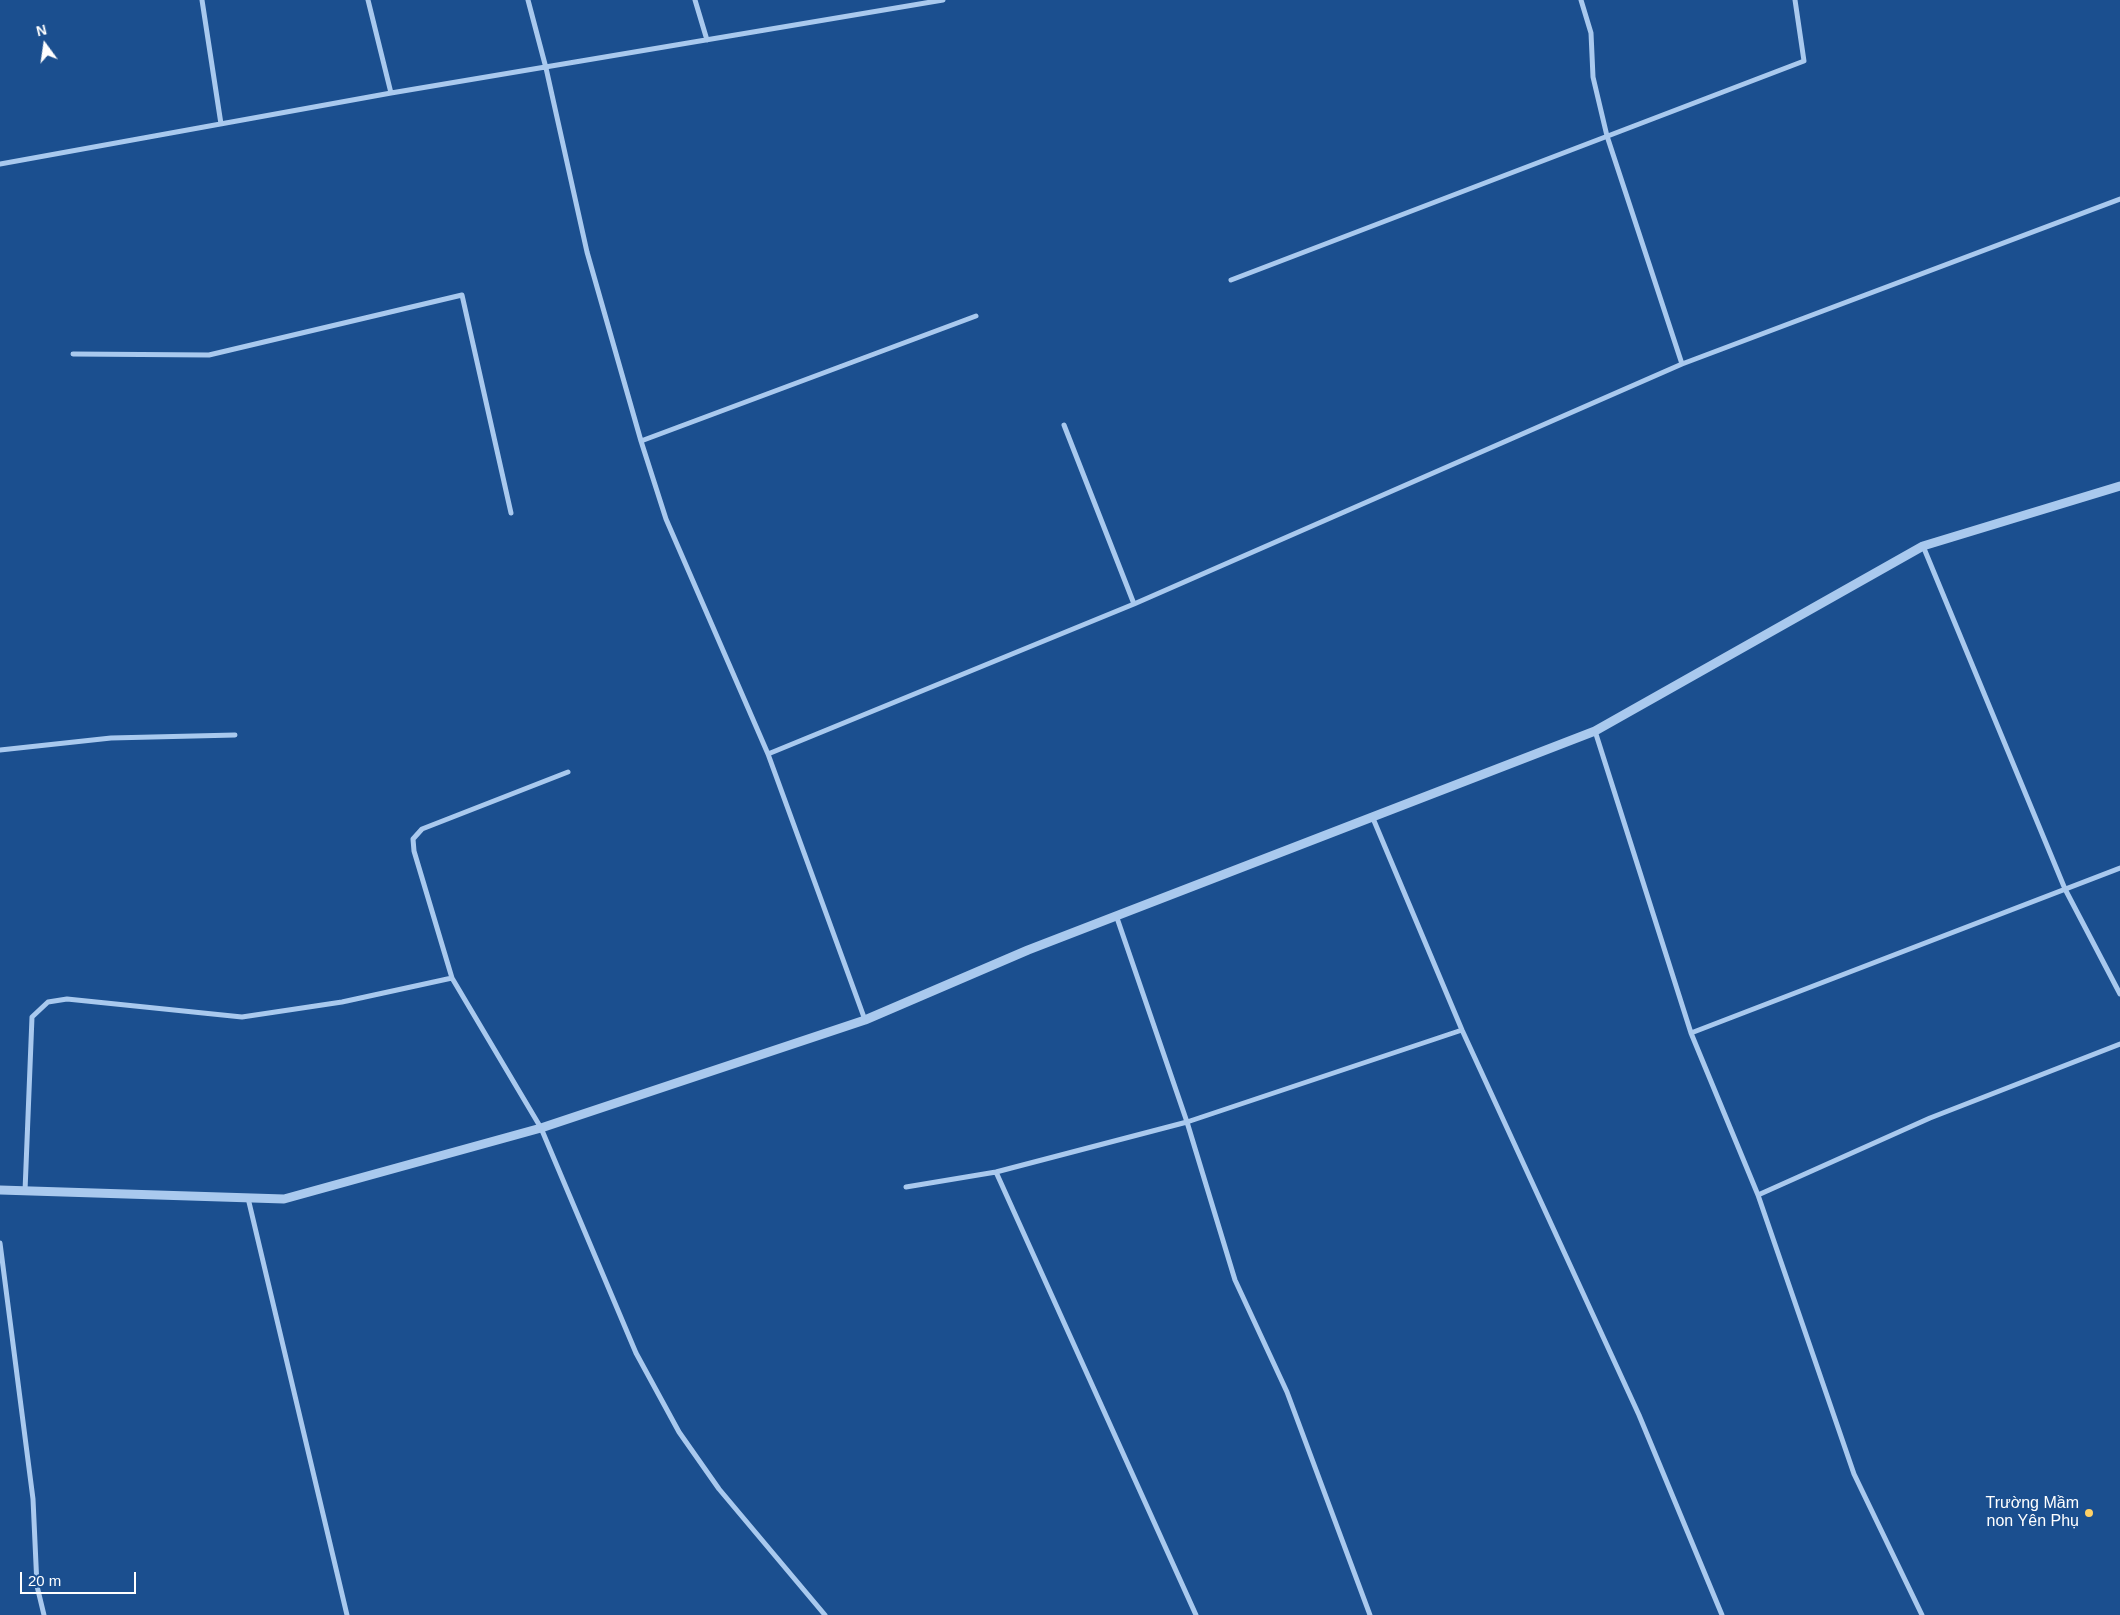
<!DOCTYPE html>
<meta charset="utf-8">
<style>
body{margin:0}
#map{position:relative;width:2120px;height:1615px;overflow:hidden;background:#1b4f8f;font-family:Arial,sans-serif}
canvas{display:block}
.north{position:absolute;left:20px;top:20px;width:50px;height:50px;-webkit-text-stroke:4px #1b4f8f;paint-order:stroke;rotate:346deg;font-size:14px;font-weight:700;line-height:20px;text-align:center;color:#fff}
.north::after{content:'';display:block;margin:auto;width:18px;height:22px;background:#fff;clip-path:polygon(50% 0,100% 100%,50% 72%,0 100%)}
.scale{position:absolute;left:20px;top:1572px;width:116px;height:22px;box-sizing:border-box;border:2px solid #fff;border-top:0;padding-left:6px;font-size:15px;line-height:18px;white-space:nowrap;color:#fff;-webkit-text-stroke:4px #1b4f8f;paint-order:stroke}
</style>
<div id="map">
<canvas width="2120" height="1615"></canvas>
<div class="north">N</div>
<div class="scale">20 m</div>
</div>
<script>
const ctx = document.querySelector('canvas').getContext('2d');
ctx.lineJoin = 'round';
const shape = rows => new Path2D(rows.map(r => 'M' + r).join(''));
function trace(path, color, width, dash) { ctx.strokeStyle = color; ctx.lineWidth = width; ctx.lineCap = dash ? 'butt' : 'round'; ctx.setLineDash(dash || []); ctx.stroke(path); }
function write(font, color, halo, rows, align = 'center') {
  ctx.font = font + ' Arial,sans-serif'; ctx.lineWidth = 4; ctx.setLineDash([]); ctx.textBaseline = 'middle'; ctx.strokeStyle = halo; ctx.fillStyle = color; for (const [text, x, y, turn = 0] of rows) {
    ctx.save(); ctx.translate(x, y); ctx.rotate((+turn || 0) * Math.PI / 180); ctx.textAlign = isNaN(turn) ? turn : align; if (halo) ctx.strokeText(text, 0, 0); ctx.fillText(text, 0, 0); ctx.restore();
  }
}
trace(shape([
 [202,0,221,124],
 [368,0,391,93],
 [528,0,546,68,587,252,641,441,666,519,768,754,865,1020],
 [695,0,707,40],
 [1581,0,1591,33,1593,77,1607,136,1682,364],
 [0,164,391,93,943,0],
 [1231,280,1804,61,1795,0],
 [73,354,209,355,462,295,511,513],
 [1064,425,1134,604],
 [641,441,976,316],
 [1923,546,2065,889,2120,994],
 [1595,731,1691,1033,1758,1195,1854,1474,1922,1615],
 [0,750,111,738,235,735],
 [768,754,1134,604,1682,364,2120,199],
 [568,772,422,829,413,839,414,851,452,978,541,1128,636,1353,679,1432,719,1489,825,1615],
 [1372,816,1462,1030,1639,1415,1722,1615],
 [1116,915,1187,1122,1235,1280,1287,1392,1370,1615],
 [1691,1033,2120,868],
 [996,1172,1196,1615],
 [906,1187,996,1172,1187,1122,1462,1030],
 [25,1191,32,1017,48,1002,67,999,242,1017,342,1002,452,978],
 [1758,1195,1930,1118,2120,1044],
 [248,1198,347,1615],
 [0,1243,33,1499,37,1586,44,1615]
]), '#a9c9ee', 5);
trace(shape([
 [0,1190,284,1199,541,1128,865,1020,1028,950,1595,731,1923,546,2120,486]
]), '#a9c9ee', 9);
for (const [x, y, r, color] of [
 [2089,1513,5,"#ffd166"]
]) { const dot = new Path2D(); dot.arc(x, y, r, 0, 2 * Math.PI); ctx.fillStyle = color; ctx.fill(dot); trace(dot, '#1b4f8f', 2); }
write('16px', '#fff', '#1b4f8f', [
 ["Trường Mầm",2079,1504],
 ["non Yên Phụ",2079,1522]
], 'right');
</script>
